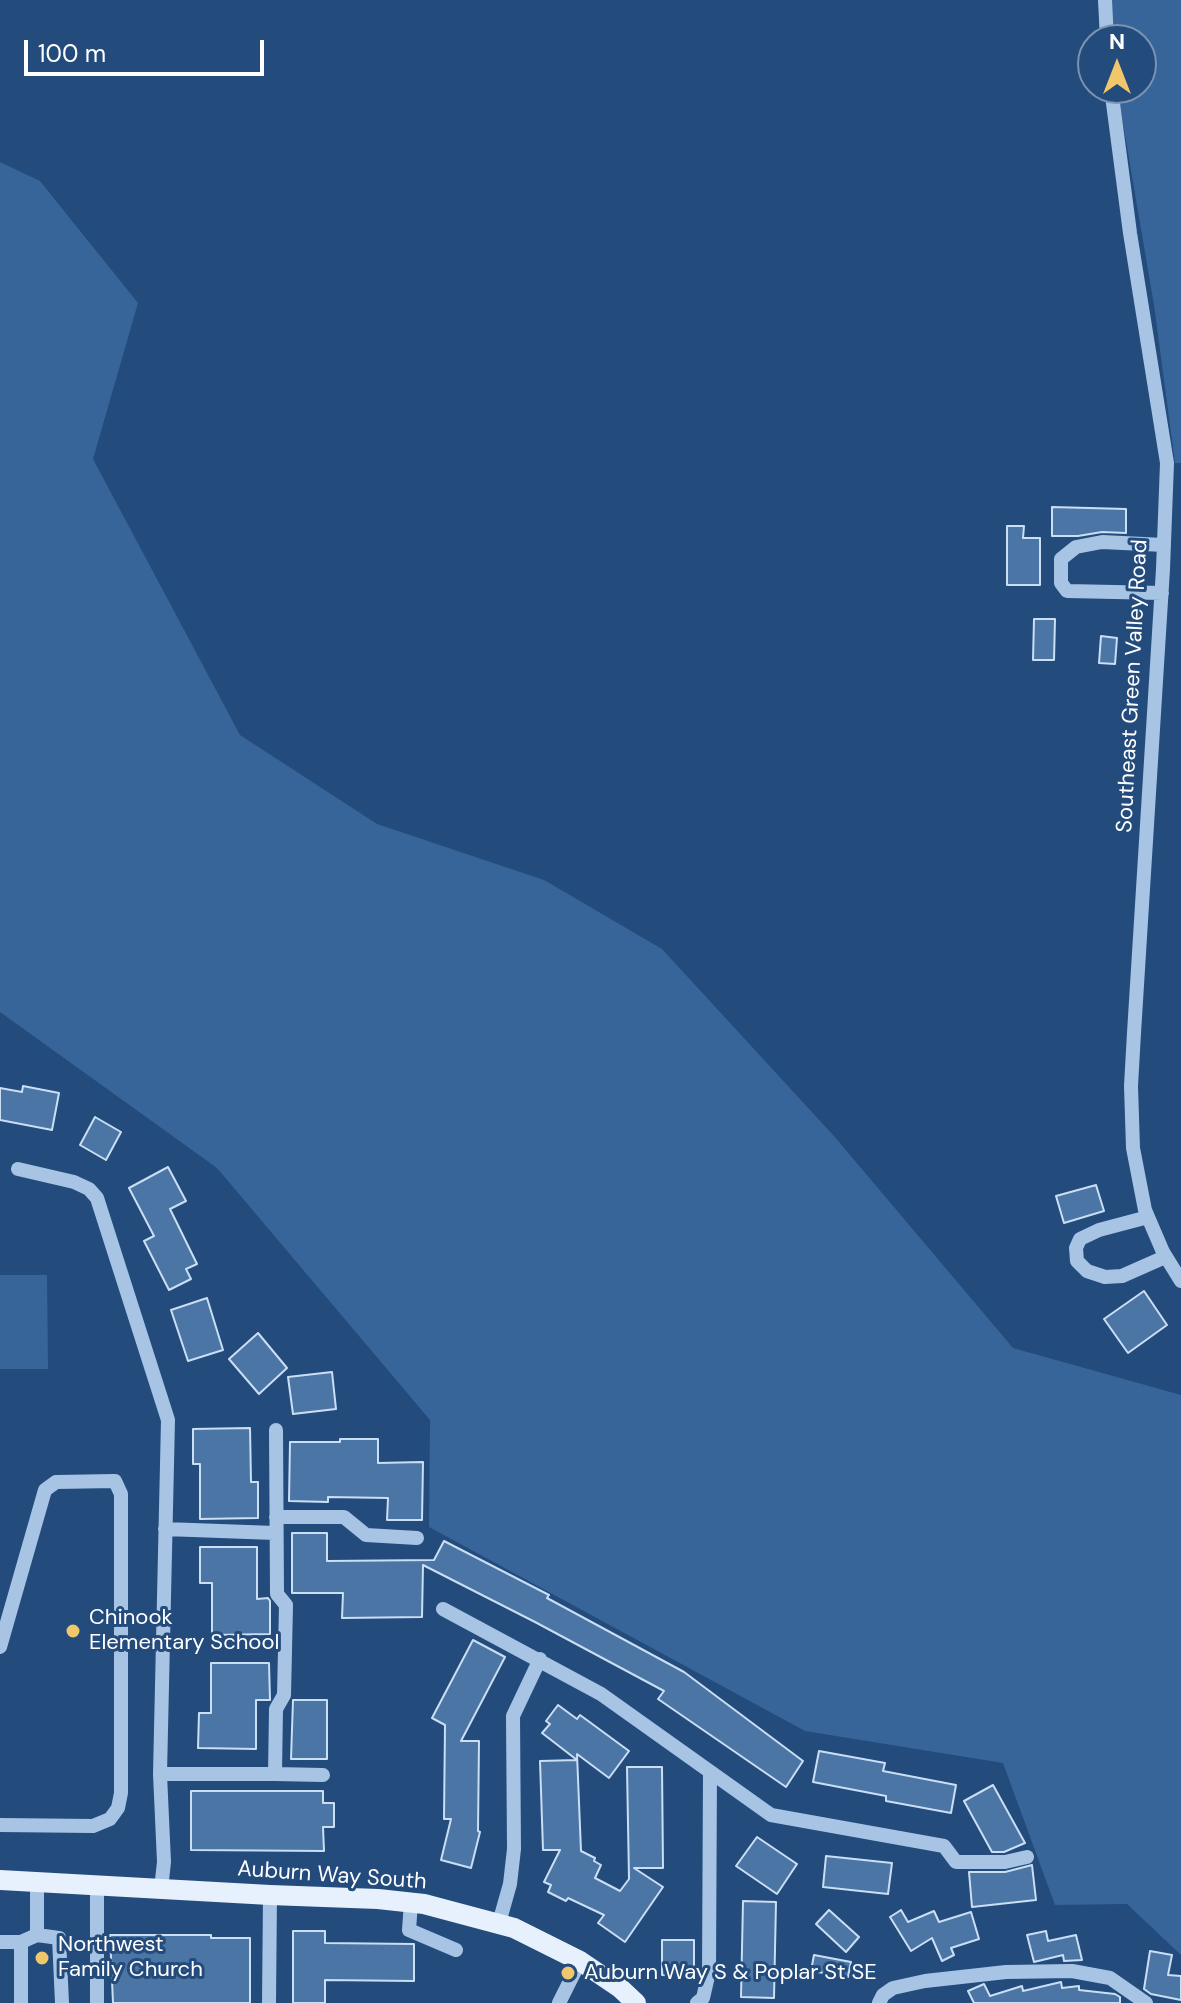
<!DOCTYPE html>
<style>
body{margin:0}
#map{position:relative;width:1181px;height:2003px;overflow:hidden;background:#234b7c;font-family:"DM Sans",sans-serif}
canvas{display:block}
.north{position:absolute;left:1077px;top:24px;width:80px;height:80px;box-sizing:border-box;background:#234b7c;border:2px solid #7b93b0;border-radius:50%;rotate:0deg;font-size:22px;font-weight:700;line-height:32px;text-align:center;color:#fff}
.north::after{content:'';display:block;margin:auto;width:28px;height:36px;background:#f0c76a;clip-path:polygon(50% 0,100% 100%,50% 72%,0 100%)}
.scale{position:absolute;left:24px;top:40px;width:240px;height:36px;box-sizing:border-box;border:4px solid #fff;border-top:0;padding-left:10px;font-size:24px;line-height:28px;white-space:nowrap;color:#fff;-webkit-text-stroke:6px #234b7c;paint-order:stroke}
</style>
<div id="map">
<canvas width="1181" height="2003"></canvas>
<div class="north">N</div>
<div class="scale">100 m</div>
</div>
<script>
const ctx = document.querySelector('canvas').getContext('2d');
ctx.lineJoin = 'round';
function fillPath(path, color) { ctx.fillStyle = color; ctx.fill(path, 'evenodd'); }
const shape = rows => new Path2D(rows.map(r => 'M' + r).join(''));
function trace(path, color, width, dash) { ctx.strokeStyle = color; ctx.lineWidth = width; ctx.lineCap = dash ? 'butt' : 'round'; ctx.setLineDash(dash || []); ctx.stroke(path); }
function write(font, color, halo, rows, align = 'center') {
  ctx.font = font + ' "DM Sans",sans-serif'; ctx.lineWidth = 6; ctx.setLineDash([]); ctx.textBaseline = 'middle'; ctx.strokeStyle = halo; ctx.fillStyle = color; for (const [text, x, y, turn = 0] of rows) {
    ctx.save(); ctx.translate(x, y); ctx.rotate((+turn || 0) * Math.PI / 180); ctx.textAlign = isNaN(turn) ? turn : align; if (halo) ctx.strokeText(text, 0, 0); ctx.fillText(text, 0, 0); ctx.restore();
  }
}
fillPath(shape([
 [1111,0,1181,0,1181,463,1175,463,1154,305,1117,88,1141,88,1141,40,1113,40],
 [0,162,40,181,138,303,93,459,240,735,377,824,544,880,662,949,834,1136,1013,1348,1181,1395,1181,1955,1127,1904,1055,1905,1003,1763,805,1731,429,1527,430,1420,217,1168,0,1012],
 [0,1275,47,1275,48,1369,0,1369]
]), '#376599');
const building = shape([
 [1052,507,1126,509,1126,533,1102,532,1078,536,1052,536,1052,507],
 [1007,526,1024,526,1023,538,1040,538,1040,585,1007,585,1007,526],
 [1034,619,1055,619,1054,660,1033,660,1034,619],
 [1101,636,1117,638,1115,664,1099,663,1101,636],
 [23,1086,59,1093,52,1130,0,1120,0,1088,22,1092,23,1086],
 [95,1117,121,1132,106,1160,80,1145,95,1117],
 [168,1167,186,1201,170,1209,197,1264,186,1269,191,1279,169,1290,144,1241,154,1236,129,1188,168,1167],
 [1096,1185,1104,1211,1064,1223,1056,1196,1096,1185],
 [1144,1291,1167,1325,1128,1353,1104,1319,1144,1291],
 [207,1298,223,1350,188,1361,171,1310,207,1298],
 [258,1333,287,1368,259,1394,229,1359,258,1333],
 [332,1372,336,1409,293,1414,288,1377,332,1372],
 [250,1428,251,1482,258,1482,258,1518,200,1519,200,1464,193,1464,193,1429,250,1428],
 [340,1439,378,1439,378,1463,423,1462,422,1520,387,1520,388,1498,328,1497,328,1502,289,1501,290,1442,340,1442,340,1439],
 [292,1533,327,1533,327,1561,434,1560,444,1541,549,1595,547,1598,684,1672,803,1761,786,1787,658,1699,664,1691,535,1622,423,1565,422,1617,342,1618,343,1593,292,1593,292,1533],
 [200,1547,257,1547,257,1599,268,1598,270,1601,270,1634,212,1635,212,1583,200,1583,200,1547],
 [473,1640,505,1657,461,1741,479,1741,478,1831,480,1832,471,1868,441,1860,451,1819,444,1819,445,1725,432,1718,473,1640],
 [211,1663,269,1663,270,1700,256,1700,256,1749,198,1748,199,1713,211,1713,211,1663],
 [293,1700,327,1700,327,1759,291,1759,293,1700],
 [558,1705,577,1719,580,1715,629,1751,609,1778,577,1754,581,1851,595,1858,594,1861,601,1865,595,1878,620,1891,629,1879,627,1767,662,1767,663,1868,634,1868,663,1887,625,1942,598,1923,604,1915,568,1898,566,1901,548,1892,551,1885,544,1882,560,1850,543,1850,540,1761,577,1760,542,1733,550,1724,546,1721,558,1705],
 [819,1751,885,1763,883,1771,956,1785,951,1813,886,1801,886,1796,813,1782,819,1751],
 [993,1785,1025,1843,1004,1852,992,1852,964,1801,993,1785],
 [191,1791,323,1791,323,1803,334,1803,334,1827,323,1827,324,1851,191,1850,191,1791],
 [757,1837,797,1864,777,1894,736,1866,757,1837],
 [826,1856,892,1863,888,1894,823,1887,826,1856],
 [1032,1865,1036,1900,972,1907,969,1872,1005,1872,1032,1865],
 [743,1901,776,1902,774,1998,741,1997,743,1901],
 [829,1910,859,1937,846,1952,816,1924,829,1910],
 [901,1910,908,1922,934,1911,939,1922,971,1912,979,1939,951,1948,954,1955,942,1961,932,1938,911,1951,890,1917,901,1910],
 [293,1931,325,1931,325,1943,414,1944,414,1981,325,1980,325,2003,293,2003,293,1931],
 [1046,1931,1048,1941,1076,1935,1082,1960,1064,1961,1063,1955,1034,1962,1027,1935,1046,1931],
 [110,1935,211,1935,211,1938,250,1938,250,2003,113,2003,110,1935],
 [662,1940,694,1940,694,1976,662,1975,662,1940],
 [1150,1951,1172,1955,1168,1975,1181,1976,1181,2000,1151,1994,1144,1989,1150,1951],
 [814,1955,851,1962,848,1977,811,1971,814,1955],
 [1061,1982,1062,1988,1079,1986,1079,1990,1115,1994,1120,1997,1120,2003,974,2003,968,1991,984,1984,990,1996,1022,1986,1023,1991,1061,1982]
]);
fillPath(building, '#4b75a5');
trace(building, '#cadef4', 2);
trace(shape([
 [1105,0,1107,40],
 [1111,88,1130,233,1167,463,1163,569,1134,1033,1131,1086,1133,1148,1145,1210,1163,1252,1181,1281],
 [1162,593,1067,591,1061,583,1061,559,1076,547,1102,542,1164,545],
 [18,1169,74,1182,89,1189,97,1198,168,1420,160,1774,164,1862,161,1889],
 [1148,1217,1099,1230,1080,1239,1076,1248,1077,1261,1087,1271,1105,1277,1122,1276,1165,1257],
 [276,1430,277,1594,286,1605,284,1695,276,1709,275,1774,323,1775],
 [276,1517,344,1517,366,1535,417,1538],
 [165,1529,275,1533],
 [443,1609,601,1694,771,1815,944,1846,956,1862,1005,1862,1027,1857],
 [0,1647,45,1490,56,1482,115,1481,121,1494,121,1793,118,1808,110,1819,93,1826,0,1825],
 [160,1774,275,1774],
 [411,1902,409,1930,456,1950],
 [499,1923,510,1884,514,1849,513,1716,540,1659],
 [37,1935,59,1938,62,2003],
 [0,1942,21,1942,37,1935,37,1883],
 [21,2003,21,1942],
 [97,2003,97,1887],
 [269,2003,270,1895],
 [559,2003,580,1961],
 [697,2003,703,1998,709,1972,710,1772],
 [879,2003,883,1995,893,1988,925,1981,1006,1972,1072,1971,1110,1978,1146,2003]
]), '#a7c4e5', 14);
trace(shape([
 [0,1880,270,1895,378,1899,424,1904,514,1928,580,1961,620,1988,636,2003]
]), '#e7f0fd', 20);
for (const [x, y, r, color] of [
 [73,1631,8,"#f0c76a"],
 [42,1958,8,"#f0c76a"],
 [568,1973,8,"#f0c76a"]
]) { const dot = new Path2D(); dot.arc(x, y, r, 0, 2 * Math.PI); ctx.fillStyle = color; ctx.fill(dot); trace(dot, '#234b7c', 3); }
write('22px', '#fff', '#234b7c', [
 ["Southeast Green Valley Road",1133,686,-87],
 ["Auburn Way South",332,1876,4]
]);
write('22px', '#fff', '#234b7c', [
 ["Chinook",89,1618],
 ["Elementary School",89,1643],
 ["Northwest",58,1945],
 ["Family Church",58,1970],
 ["Auburn Way S & Poplar St SE",584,1973]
], 'left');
</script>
